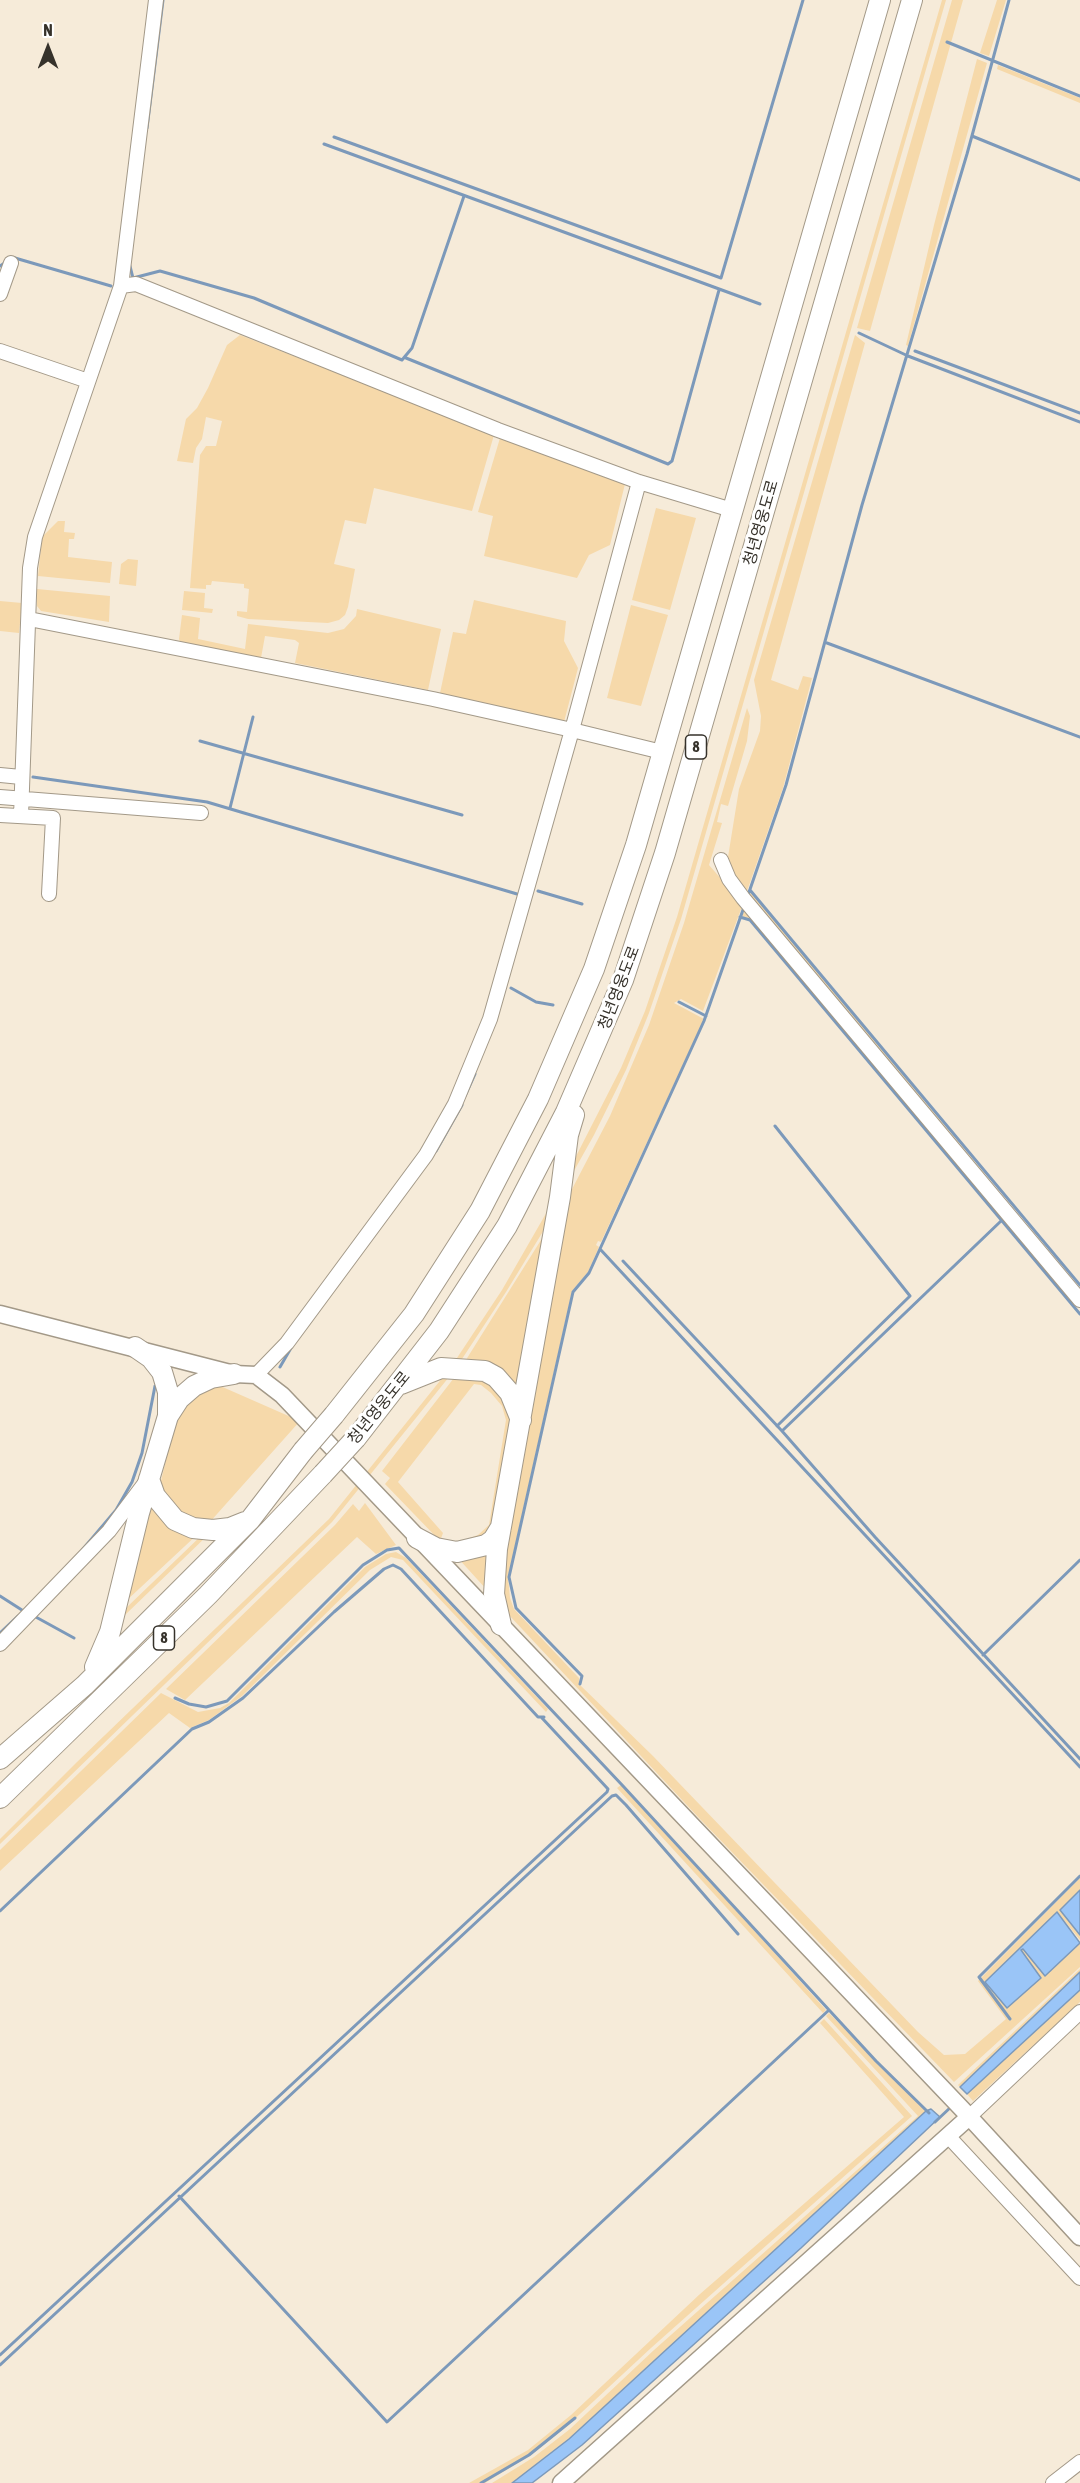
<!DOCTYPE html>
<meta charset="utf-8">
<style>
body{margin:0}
#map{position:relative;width:1080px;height:2483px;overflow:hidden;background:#f6ebd9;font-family:"Asap Condensed",sans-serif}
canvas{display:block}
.north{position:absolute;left:18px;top:18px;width:60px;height:60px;-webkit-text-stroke:4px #fff;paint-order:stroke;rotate:0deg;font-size:16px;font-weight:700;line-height:24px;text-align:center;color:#36322b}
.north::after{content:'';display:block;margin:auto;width:21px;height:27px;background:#36322b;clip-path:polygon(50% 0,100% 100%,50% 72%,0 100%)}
</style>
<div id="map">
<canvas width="1080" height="2483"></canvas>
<div class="north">N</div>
</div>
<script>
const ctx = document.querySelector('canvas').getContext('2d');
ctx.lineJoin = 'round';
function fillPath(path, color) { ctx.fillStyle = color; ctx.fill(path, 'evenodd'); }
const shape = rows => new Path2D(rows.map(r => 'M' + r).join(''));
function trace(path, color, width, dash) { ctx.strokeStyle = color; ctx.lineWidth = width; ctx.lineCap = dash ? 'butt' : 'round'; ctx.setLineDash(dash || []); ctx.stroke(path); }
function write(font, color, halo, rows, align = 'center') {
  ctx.font = font + ' "Asap Condensed","Noto Sans KR",sans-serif'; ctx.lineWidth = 6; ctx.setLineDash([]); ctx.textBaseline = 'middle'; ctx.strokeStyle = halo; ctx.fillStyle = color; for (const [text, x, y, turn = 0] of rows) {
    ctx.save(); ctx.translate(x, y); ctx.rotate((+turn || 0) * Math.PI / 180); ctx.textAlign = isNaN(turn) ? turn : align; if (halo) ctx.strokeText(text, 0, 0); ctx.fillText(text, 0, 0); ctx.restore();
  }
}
fillPath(shape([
 [942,0,946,0,681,919,649,1013,626,1070,594,1135,570,1178,569,1170,621,1068,645,1011,677,917],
 [952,0,963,0,870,331,857,328],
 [997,0,1006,0,989,56,980,53],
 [977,59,987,63,908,346,906,345,934,225],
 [998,65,1080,98,1080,103,997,69],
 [240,335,494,435,472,511,374,488,366,524,345,520,334,564,355,569,348,607,345,615,339,620,328,623,248,619,237,616,237,611,247,612,249,589,244,588,244,584,212,581,211,585,206,585,206,589,190,588,200,455,206,446,216,446,222,421,206,417,202,439,196,448,193,463,177,461,186,419,197,408,208,388,227,345],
 [855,335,865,343,771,680,798,690,803,676,812,678,783,788,746,894,728,865,728,857,739,789,760,731,761,716,754,680],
 [500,438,625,484,610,545,589,555,577,578,484,556,493,516,478,512],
 [656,508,696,518,670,610,632,600],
 [58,521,65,521,64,532,75,533,74,539,69,539,68,557,112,562,110,583,38,576,42,537],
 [128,559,138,560,136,586,119,584,121,564],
 [37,589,110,596,109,622,41,611,37,606],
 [184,591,205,593,204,608,213,609,212,613,182,610],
 [474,600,566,621,564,641,578,668,564,722,440,693,453,632,466,634],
 [0,601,22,603,19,633,0,631],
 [631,605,668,615,641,706,607,698],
 [357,609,441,629,428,690,295,663,299,643,295,640,265,636,261,658,180,642,179,639,182,615,200,618,198,639,245,649,248,624,328,633,344,629,356,616],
 [747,708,750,716,747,741,728,806,721,804,717,822,722,823,709,865,743,904,703,1011,681,999,674,1003,704,1019,601,1242,598,1241,596,1245,599,1247,588,1272,572,1291,508,1577,510,1598,514,1609,579,1678,579,1684,653,1756,918,2032,944,2055,965,2054,1006,2019,978,1981,1080,1878,1080,1890,1060,1910,1080,1935,1080,1940,1058,1913,1020,1951,1023,1949,1045,1976,1080,1943,1080,1967,954,2082,699,1818,508,1614,500,1578,570,1193,610,1116,649,1025,684,923],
 [751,892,985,1174,983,1176,749,896],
 [745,909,1000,1213,998,1215,751,919,742,916],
 [552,1203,550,1220,506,1292,460,1362,453,1364,502,1290],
 [551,1224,519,1399,464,1363],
 [457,1374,488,1380,514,1413,493,1534,456,1543,478,1535,489,1525,506,1420,502,1406,491,1393,481,1385,474,1384,398,1482,443,1533,440,1541,385,1484,390,1478,382,1471],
 [443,1377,449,1377,332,1522,0,1844,0,1839,77,1762,329,1519],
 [218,1385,300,1421,209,1523,180,1515,157,1483,161,1481,174,1426,183,1408,203,1391],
 [150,1499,200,1532,125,1602],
 [365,1503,396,1545,376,1554,357,1537,185,1700,166,1689,335,1525,353,1504,359,1511],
 [204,1533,209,1534,125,1615,125,1609],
 [490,1548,487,1590,457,1557],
 [396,1552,406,1558,548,1709,546,1712,403,1560,391,1557,370,1570,242,1696,209,1720,190,1728,169,1713,0,1871,0,1850,161,1693,198,1712,220,1708,229,1703,365,1567,386,1554],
 [621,1785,772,1950,826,2010,823,2013,617,1788],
 [1080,1969,1080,1972,960,2087,958,2085],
 [1080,1990,1080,2002,973,2101,967,2094],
 [829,2013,926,2111,569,2439,512,2483,492,2483,534,2457,570,2429,654,2350,918,2116,826,2016],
 [824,2019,912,2116,651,2348,567,2426,532,2454,485,2483,469,2483,528,2450,571,2415,700,2294,904,2117,820,2023]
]), '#f6d9aa');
const water = shape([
 [1080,1890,1080,1935,1060,1910,1080,1890],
 [1057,1912,1080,1943,1045,1976,1023,1949,1021,1950,1041,1978,1007,2008,985,1982,1057,1912],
 [1080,1972,1080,1990,967,2094,960,2087,1080,1972],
 [931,2109,940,2117,801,2248,582,2445,532,2483,512,2483,569,2439,926,2111,931,2109]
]);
fillPath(water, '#9ac5f7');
trace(water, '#7c99ba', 1.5);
trace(shape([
 [947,42,1080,96],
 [147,128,163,0],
 [972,136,1080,180],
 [334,137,721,278,803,0],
 [324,144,760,304],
 [15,258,111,286],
 [0,266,6,262],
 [130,266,133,278],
 [133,278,160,271,254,298,402,360,412,348,464,196],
 [859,333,908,356,1080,422],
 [915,351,1080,413],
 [406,358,668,464,672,461,719,290],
 [827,643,1080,737],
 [200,741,462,815],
 [33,777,207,802,517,894],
 [230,808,253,717],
 [750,890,1080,1285],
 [538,891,582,904],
 [747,898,786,785,862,505,967,154,1009,0],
 [740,917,750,920,1080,1314],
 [511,988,536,1002,553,1005],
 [679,1002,706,1016],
 [465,1096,475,1074],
 [775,1126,910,1296,777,1426],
 [436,1151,462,1105],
 [600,1249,1080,1767],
 [623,1261,782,1431,875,1537,1080,1759],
 [280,1367,291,1348],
 [782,1431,1001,1221],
 [83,1549,116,1510,132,1482,142,1453,155,1386],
 [0,1596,25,1612],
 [34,1616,74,1638],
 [0,1633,18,1616],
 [983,1655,1080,1560],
 [580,1684,582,1676,516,1608,509,1577,573,1292,589,1273,704,1021,744,907],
 [175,1698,189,1704,206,1707,227,1701,363,1565,387,1550,399,1548,623,1786,876,2061,929,2113],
 [0,1911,192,1729,209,1722,243,1698,334,1612,384,1569,393,1565,401,1569,538,1717,544,1717],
 [1010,2019,979,1977,1080,1876],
 [935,2122,952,2106],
 [179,2196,387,2422,829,2010],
 [0,2355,607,1792,608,1789,542,1718],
 [0,2365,612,1796,616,1795,626,1805,738,1934],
 [481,2483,529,2455,575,2418]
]), '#7c99ba', 3);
const minor = shape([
 [121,286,136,284,498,430,639,482,732,510],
 [0,294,11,263],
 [0,351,88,381],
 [639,482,572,730,662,752],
 [29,619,433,699,572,730,490,1019,455,1104,426,1155,287,1343,256,1375],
 [0,775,21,777],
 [0,797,201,813],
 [0,815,53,818,49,894],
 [21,816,30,568,35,537,121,286,156,0],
 [721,860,729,879,743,898,1080,1300],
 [0,1644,109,1531,145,1483],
 [969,2117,1080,2012],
 [948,2136,1080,2278],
 [1053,2483,1080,2462]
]);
const major = shape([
 [0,1314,234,1374,256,1375,282,1395,963,2110,1080,2237],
 [561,2483,969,2117]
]);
const highway = shape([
 [401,1384,441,1368,485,1371,496,1377,510,1393,521,1420],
 [334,1415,414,1314,480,1211,538,1099,594,969,636,845,880,0],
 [168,1416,179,1399,194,1386,211,1378,234,1374],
 [356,1438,439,1331,507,1226,566,1112,623,980,665,853,912,0],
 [149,1479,155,1496,175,1520,193,1528,213,1530,230,1528,245,1522],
 [417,1538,436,1548,457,1552,486,1545,493,1540,501,1527],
 [501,1625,494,1594,497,1549,560,1197,568,1135,574,1115],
 [95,1667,110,1632,139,1513,168,1416,168,1392,162,1372,151,1358,135,1347],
 [0,1759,85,1685,250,1520,303,1451],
 [0,1798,208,1595,323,1474]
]);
trace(minor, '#a39988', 16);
trace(major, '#a39988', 19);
trace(highway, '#a39988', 22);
trace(minor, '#fff', 14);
trace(major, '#fff', 16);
trace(highway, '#fff', 20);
const highwayBridge = shape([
 [303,1451,334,1415],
 [323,1474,356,1438]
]);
trace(highwayBridge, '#a39988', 22, []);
trace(highwayBridge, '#fff', 20);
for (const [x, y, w] of [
 [696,747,21],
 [164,1638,21]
]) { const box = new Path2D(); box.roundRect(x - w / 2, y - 12, w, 24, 4.5); ctx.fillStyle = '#fff'; ctx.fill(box); trace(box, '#36322b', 1.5); }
write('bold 15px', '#36322b', null, [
 ["8",696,747],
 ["8",164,1638]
]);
write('16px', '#36322b', '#fff', [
 ["청년영웅도로",761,523,-74],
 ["청년영웅도로",619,988,-69],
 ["청년영웅도로",379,1408,-51]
]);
</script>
